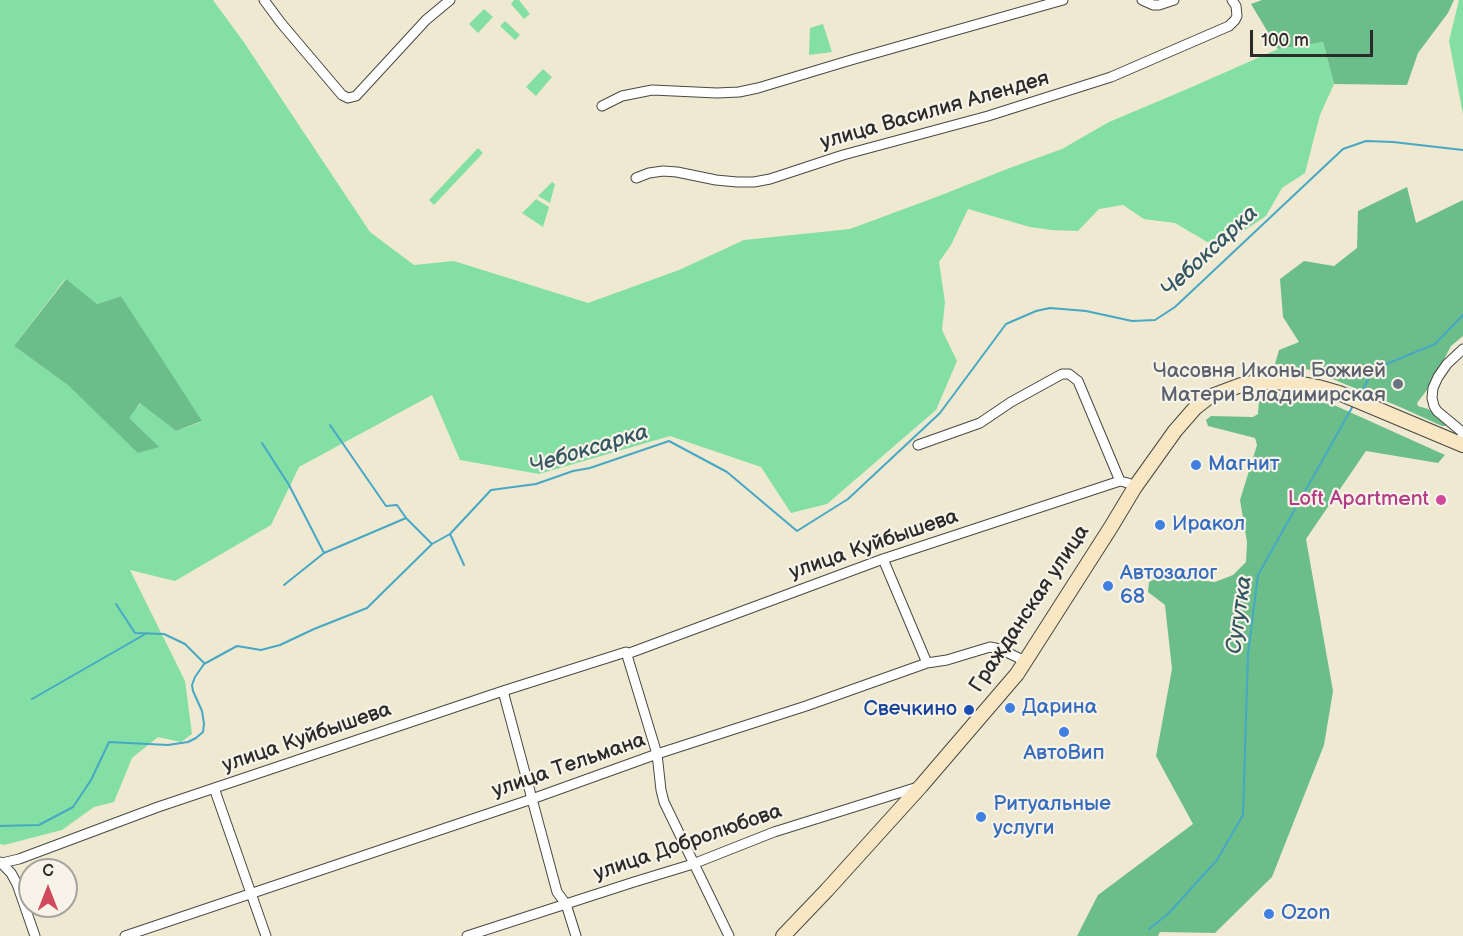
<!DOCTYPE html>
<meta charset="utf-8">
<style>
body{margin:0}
#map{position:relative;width:1463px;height:936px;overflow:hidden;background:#efe9d1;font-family:"Balsamiq Sans",sans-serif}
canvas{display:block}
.north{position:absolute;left:18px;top:858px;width:60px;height:60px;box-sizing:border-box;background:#f7f3e8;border:2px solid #a5a39c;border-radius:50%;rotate:0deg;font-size:16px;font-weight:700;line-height:24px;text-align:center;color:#2b2b2b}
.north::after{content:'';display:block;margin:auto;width:21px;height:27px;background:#d1495b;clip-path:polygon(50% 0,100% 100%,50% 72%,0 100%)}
.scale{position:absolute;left:1250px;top:30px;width:123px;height:27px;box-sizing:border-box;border:3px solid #2b2b2b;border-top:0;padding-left:8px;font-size:18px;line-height:21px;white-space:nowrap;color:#2b2b2b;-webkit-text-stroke:4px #f7f3e8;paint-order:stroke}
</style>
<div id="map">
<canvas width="1463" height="936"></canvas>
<div class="north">С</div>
<div class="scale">100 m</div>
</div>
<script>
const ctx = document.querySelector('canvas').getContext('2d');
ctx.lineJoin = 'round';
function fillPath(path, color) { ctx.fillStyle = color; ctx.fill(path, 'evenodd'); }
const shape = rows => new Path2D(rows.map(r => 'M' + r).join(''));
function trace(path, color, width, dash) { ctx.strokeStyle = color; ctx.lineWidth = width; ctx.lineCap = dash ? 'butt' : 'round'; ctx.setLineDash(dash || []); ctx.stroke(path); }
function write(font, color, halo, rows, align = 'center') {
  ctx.font = font + ' "Balsamiq Sans",sans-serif'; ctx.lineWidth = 4.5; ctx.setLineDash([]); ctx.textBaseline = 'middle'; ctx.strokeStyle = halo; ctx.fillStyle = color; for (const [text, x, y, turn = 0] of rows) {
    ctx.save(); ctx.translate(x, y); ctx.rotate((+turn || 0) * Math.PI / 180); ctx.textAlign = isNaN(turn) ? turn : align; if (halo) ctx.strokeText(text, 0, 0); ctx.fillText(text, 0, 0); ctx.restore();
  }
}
fillPath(shape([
 [0,0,213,0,243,41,370,232,414,265,454,261,588,303,679,270,744,240,850,229,939,196,1007,169,1062,149,1109,122,1185,90,1278,49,1323,42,1334,84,1320,115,1305,173,1282,188,1266,216,1230,240,1214,246,1175,223,1144,219,1123,205,1099,209,1078,231,1052,230,1030,227,968,209,951,245,939,262,945,302,942,330,957,361,936,410,827,504,791,513,761,467,670,436,539,474,460,460,432,395,299,467,271,525,175,581,130,570,185,681,192,734,181,742,158,737,132,758,114,802,94,807,62,830,4,845,0,844],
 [65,279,97,304,121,296,201,422,176,431,141,403,128,417,69,386,14,346],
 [514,0,519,0,530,14,524,19,511,4],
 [1459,0,1463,0,1463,114,1449,41],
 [484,9,493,17,478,33,469,24],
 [505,21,520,35,515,40,500,26],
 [823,24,832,52,809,55,810,28],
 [543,69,552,77,536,96,526,87],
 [478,148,483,153,434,205,429,200],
 [552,182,555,184,550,203,538,196],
 [536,199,549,207,543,227,522,213]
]), '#84dfa5');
fillPath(shape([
 [1262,0,1454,0,1448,13,1418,53,1407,85,1334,84,1323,42,1278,49,1251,4],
 [1407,187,1416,223,1463,200,1463,336,1451,346,1430,386,1417,403,1418,406,1428,409,1446,422,1446,426,1442,426,1400,407,1311,370,1275,364,1279,350,1299,342,1283,317,1280,279,1304,261,1334,266,1357,248,1358,211],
 [66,279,97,304,121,296,202,421,176,431,140,403,129,418,159,447,138,453,69,386,14,346],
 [1277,394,1334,405,1445,455,1438,463,1366,451,1306,539,1333,691,1324,745,1272,877,1215,933,1160,932,1158,936,1077,936,1098,895,1193,824,1156,756,1172,669,1165,605,1148,592,1149,582,1160,576,1215,582,1233,575,1246,562,1247,542,1240,500,1257,445,1255,438,1208,426,1206,420,1211,416,1253,417,1258,414,1259,401]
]), '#6bbe8a');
trace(shape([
 [1359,397,1369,378,1384,365,1435,344,1463,315],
 [330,425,386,506,397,505,406,518],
 [262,443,289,485,324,553],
 [450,534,464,565],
 [284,585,324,553,406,518,432,544],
 [116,604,135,633,164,634,185,644,204,663],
 [32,699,147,633],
 [0,826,39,825,73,807,91,780,109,742,168,745,188,742,196,738,203,732,204,724,202,711,193,691,192,685,195,677,204,664,237,646,261,650,280,645,314,629,367,608,432,544,450,534,491,490,536,484,573,471,590,468,669,441,727,472,797,531,848,499,940,413,1006,324,1036,311,1050,308,1086,311,1132,321,1155,320,1175,307,1343,149,1366,141,1393,142,1463,150],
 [1149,929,1168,914,1217,860,1243,815,1248,654,1258,575,1354,404]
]), '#46a8c5', 2);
const minor = shape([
 [264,0,281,23,342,95,348,98,356,96,426,20,450,0],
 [1142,0,1153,5,1159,5,1174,0],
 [602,106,622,96,652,90,717,93,739,92,758,88,851,60,1063,0],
 [636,178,649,173,663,171,677,172,716,180,737,182,754,182,770,179,843,155,988,116,1111,77,1229,26,1235,20,1237,16,1236,6,1232,0],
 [1460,444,1463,434,1461,431,1437,411,1434,406,1432,398,1433,388,1438,377,1447,364,1463,349],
 [918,445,980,423,1011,402,1062,374,1069,374,1078,381,1120,481],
 [883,559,927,663],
 [627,654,883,559,1120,481,1128,483,1135,487],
 [503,691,557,892,566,904,576,936],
 [214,788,266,936],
 [0,862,11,873,17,884,35,936],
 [2,863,19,859,158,807,503,691,626,652,657,754,661,790,664,802,729,936],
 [125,936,532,799,657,754,806,706,927,663,947,660,990,647,1000,649,1025,661],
 [467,936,634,882,693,864,774,832,918,787]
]);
const secondary = shape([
 [783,936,827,890,921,786,1017,674,1111,527,1135,487,1175,431,1195,408,1209,397,1241,385,1256,382,1298,383,1318,387,1339,393,1463,445]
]);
trace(minor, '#484844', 11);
trace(secondary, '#484844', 16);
trace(minor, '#fff', 9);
trace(secondary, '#f9e7c3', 14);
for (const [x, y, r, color] of [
 [1398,384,6,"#6b7280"],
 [1196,465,6,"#3f7fe0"],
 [1441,500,6,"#d1479c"],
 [1160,525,6,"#3f7fe0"],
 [1108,586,6,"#3f7fe0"],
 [1010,708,6,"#3f7fe0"],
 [969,710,6,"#1a4fb4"],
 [1064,732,6,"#3f7fe0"],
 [981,817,6,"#3f7fe0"],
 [1269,914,6,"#3f7fe0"]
]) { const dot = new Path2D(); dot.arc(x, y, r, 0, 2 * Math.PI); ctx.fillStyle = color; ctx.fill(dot); trace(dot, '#f7f3e8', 2); }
write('21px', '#2b2b2b', '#f7f3e8', [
 ["улица Василия Алендея",935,111,-16],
 ["улица Куйбышева",874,545,-19],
 ["Гражданская улица",1030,609,-56],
 ["улица Куйбышева",307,738,-19],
 ["улица Тельмана",569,766,-19],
 ["улица Добролюбова",688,843,-19]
]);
write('21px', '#5b616d', '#f7f3e8', [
 ["Часовня Иконы Божией",1386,372],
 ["Матери Владимирская",1386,396]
], 'right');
write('21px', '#366cbe', '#f7f3e8', [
 ["Магнит",1208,465],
 ["Иракол",1172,525],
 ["Автозалог",1120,574],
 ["68",1120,598],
 ["Дарина",1022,708],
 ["АвтоВип",1064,754,"center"],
 ["Ритуальные",993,805],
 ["услуги",993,829],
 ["Ozon",1281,914]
], 'left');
write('21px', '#b23c85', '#f7f3e8', [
 ["Loft Apartment",1429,500]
], 'right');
write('21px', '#164399', '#f7f3e8', [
 ["Свечкино",957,710]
], 'right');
write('italic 22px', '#345761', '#f7f3e8', [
 ["Чебоксарка",1210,252,-43],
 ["Чебоксарка",589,450,-17],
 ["Сугутка",1240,615,-82]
]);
</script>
